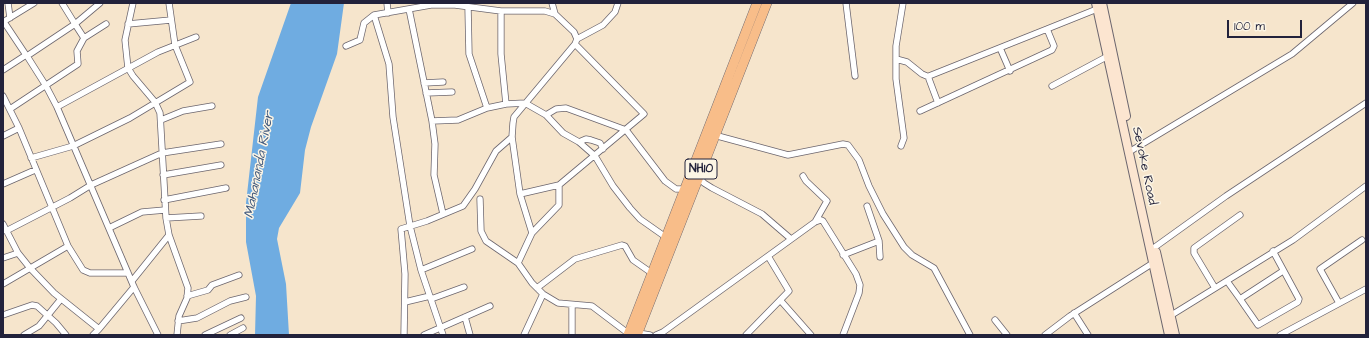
<!DOCTYPE html>
<style>
body{margin:0}
#map{position:relative;width:1369px;height:338px;overflow:hidden;background:#f6e5cc;font-family:"Architects Daughter",sans-serif}
canvas{display:block}
.frame{position:absolute;inset:0;border:4px solid #22223b;pointer-events:none}
.scale{position:absolute;left:1227px;top:20px;width:75px;height:18px;box-sizing:border-box;border:2px solid #22223b;border-top:0;padding-left:5px;font-size:12px;line-height:14px;white-space:nowrap;color:#22223b;-webkit-text-stroke:3px #fcf5e5;paint-order:stroke}
</style>
<div id="map">
<canvas width="1369" height="338"></canvas>
<div class="frame"></div>
<div class="scale">100 m</div>
</div>
<script>
const ctx = document.querySelector('canvas').getContext('2d');
ctx.lineJoin = 'round';
function fillPath(path, color) { ctx.fillStyle = color; ctx.fill(path, 'evenodd'); }
const shape = rows => new Path2D(rows.map(r => 'M' + r).join(''));
function trace(path, color, width, dash) { ctx.strokeStyle = color; ctx.lineWidth = width; ctx.lineCap = dash ? 'butt' : 'round'; ctx.setLineDash(dash || []); ctx.stroke(path); }
function write(font, color, halo, rows, align = 'center') {
  ctx.font = font + ' "Architects Daughter",sans-serif'; ctx.lineWidth = 3; ctx.setLineDash([]); ctx.textBaseline = 'middle'; ctx.strokeStyle = halo; ctx.fillStyle = color; for (const [text, x, y, turn = 0] of rows) {
    ctx.save(); ctx.translate(x, y); ctx.rotate((+turn || 0) * Math.PI / 180); ctx.textAlign = isNaN(turn) ? turn : align; if (halo) ctx.strokeText(text, 0, 0); ctx.fillText(text, 0, 0); ctx.restore();
  }
}
fillPath(shape([
 [291,3,344,3,337,54,311,127,305,150,300,193,279,228,277,239,286,284,289,335,255,335,256,296,246,242,246,203,258,97]
]), '#6face1');
const minor = shape([
 [8,3,10,18],
 [62,3,75,24,27,56,46,86,57,107,134,287,158,335],
 [133,3,125,40,127,59,128,68,133,76,155,102,160,113,166,218,169,235,188,288,187,298,179,316,177,335],
 [387,3,388,13],
 [552,3,555,14],
 [846,3,855,76],
 [468,7,469,54,487,108],
 [409,9,432,121,435,144,434,175,443,214],
 [501,11,501,54,506,104],
 [374,15,389,64,393,117,410,226,421,270,443,335],
 [3,22,34,3],
 [128,24,171,20],
 [84,38,106,24],
 [577,39,603,25,615,12,618,3],
 [346,46,360,40,364,23,374,15,431,5,455,5,501,11,545,11,555,14,574,32,577,39,575,44,514,117,513,123,512,137,520,194,532,233,518,263,532,283,543,294,558,303,592,306,629,334],
 [1000,48,1010,71],
 [896,59,907,62,922,74,929,77],
 [3,70,26,55,4,22],
 [424,83,443,82],
 [1052,86,1108,56],
 [426,93,452,92],
 [3,96,19,128,68,246,83,270,90,273,128,273],
 [938,103,929,79,929,76,1047,29],
 [57,107,158,52,196,37],
 [10,109,78,64,77,51,84,38,75,24,100,3],
 [920,111,1052,50,1054,46,1047,29,1097,9],
 [546,115,556,109,566,108,626,130,665,181,676,189,686,189],
 [161,120,183,111,212,106],
 [432,121,458,120,487,108,506,104,525,103,546,115,563,133,579,142,595,156,613,186,630,208,640,219,667,238],
 [714,135,788,155,843,144,848,145,859,160,869,186,883,214,904,247,912,255,934,268,970,335],
 [3,136,19,128],
 [579,142,586,139,591,140,600,143,603,149],
 [901,146,904,138,896,79,896,46,903,3],
 [1129,152,1292,54,1353,3],
 [31,158,73,146,130,118,190,82,175,45,169,3],
 [163,175,221,165],
 [698,176,704,183,712,188,762,214,791,239],
 [803,176,806,181,827,201,815,222],
 [3,184,35,170],
 [520,194,559,185],
 [480,199,481,231,486,241,518,263],
 [164,200,226,188],
 [867,206,879,241],
 [166,218,201,216],
 [3,224,18,253,30,268,54,293,99,329,134,287],
 [109,228,142,212,165,210],
 [6,231,70,198,91,185,162,153,221,144],
 [532,233,559,205,559,185,644,114,575,44],
 [1155,247,1226,196,1366,103],
 [843,255,879,241,880,257],
 [3,258,18,253],
 [421,270,472,249],
 [132,281,169,235],
 [1227,281,1240,299,1283,271],
 [3,284,68,246],
 [537,288,575,259,622,245,625,246,633,260,653,274],
 [1215,288,1194,253,1194,248,1240,215],
 [187,296,208,290,212,285,239,275],
 [431,299,464,287],
 [1240,299,1258,325,1298,302,1299,299,1273,251],
 [781,301,811,335],
 [405,302,430,296],
 [1339,303,1320,269,1362,240],
 [572,306,572,335],
 [1074,313,1088,335],
 [3,315,32,305,37,306,56,323,66,335],
 [1170,316,1293,240,1366,186],
 [465,317,470,335],
 [995,320,1007,335],
 [178,321,197,318,230,301,246,297],
 [638,333,650,335],
 [24,335,39,326,61,299],
 [93,335,99,329],
 [205,335,241,318],
 [230,335,243,328],
 [404,335,405,274,401,229,427,221,463,206,475,189,496,151,512,137],
 [424,335,490,306],
 [524,335,543,294],
 [656,335,663,332,815,222,821,220,823,221,856,274,860,285,859,293,843,335],
 [746,335,789,291,768,256],
 [1045,335,1070,316,1153,263],
 [1280,335,1366,289]
]);
const secondary = shape([
 [1096,3,1169,335],
 [1102,3,1126,116],
 [1156,252,1175,335]
]);
const trunk = shape([
 [628,335,757,3],
 [637,335,767,3]
]);
trace(minor, '#6c666e', 7);
trace(secondary, '#6c666e', 10);
trace(trunk, '#6c666e', 10);
trace(minor, '#fff', 5.5);
trace(secondary, '#fce5d0', 8);
trace(trunk, '#f8bd89', 9);
for (const [x, y, w] of [
 [701,169,32]
]) { const box = new Path2D(); box.roundRect(x - w / 2, y - 10, w, 20, 3); ctx.fillStyle = '#fcf5e5'; ctx.fill(box); trace(box, '#22223b', 1); }
write('bold 12px', '#22223b', null, [
 ["NH10",701,169]
]);
write('13px', '#22223b', '#fcf5e5', [
 ["Sevoke Road",1144,166,78]
]);
write('italic 14px', '#41597d', '#fcf5e5', [
 ["Mahananda River",260,165,-79]
]);
</script>
